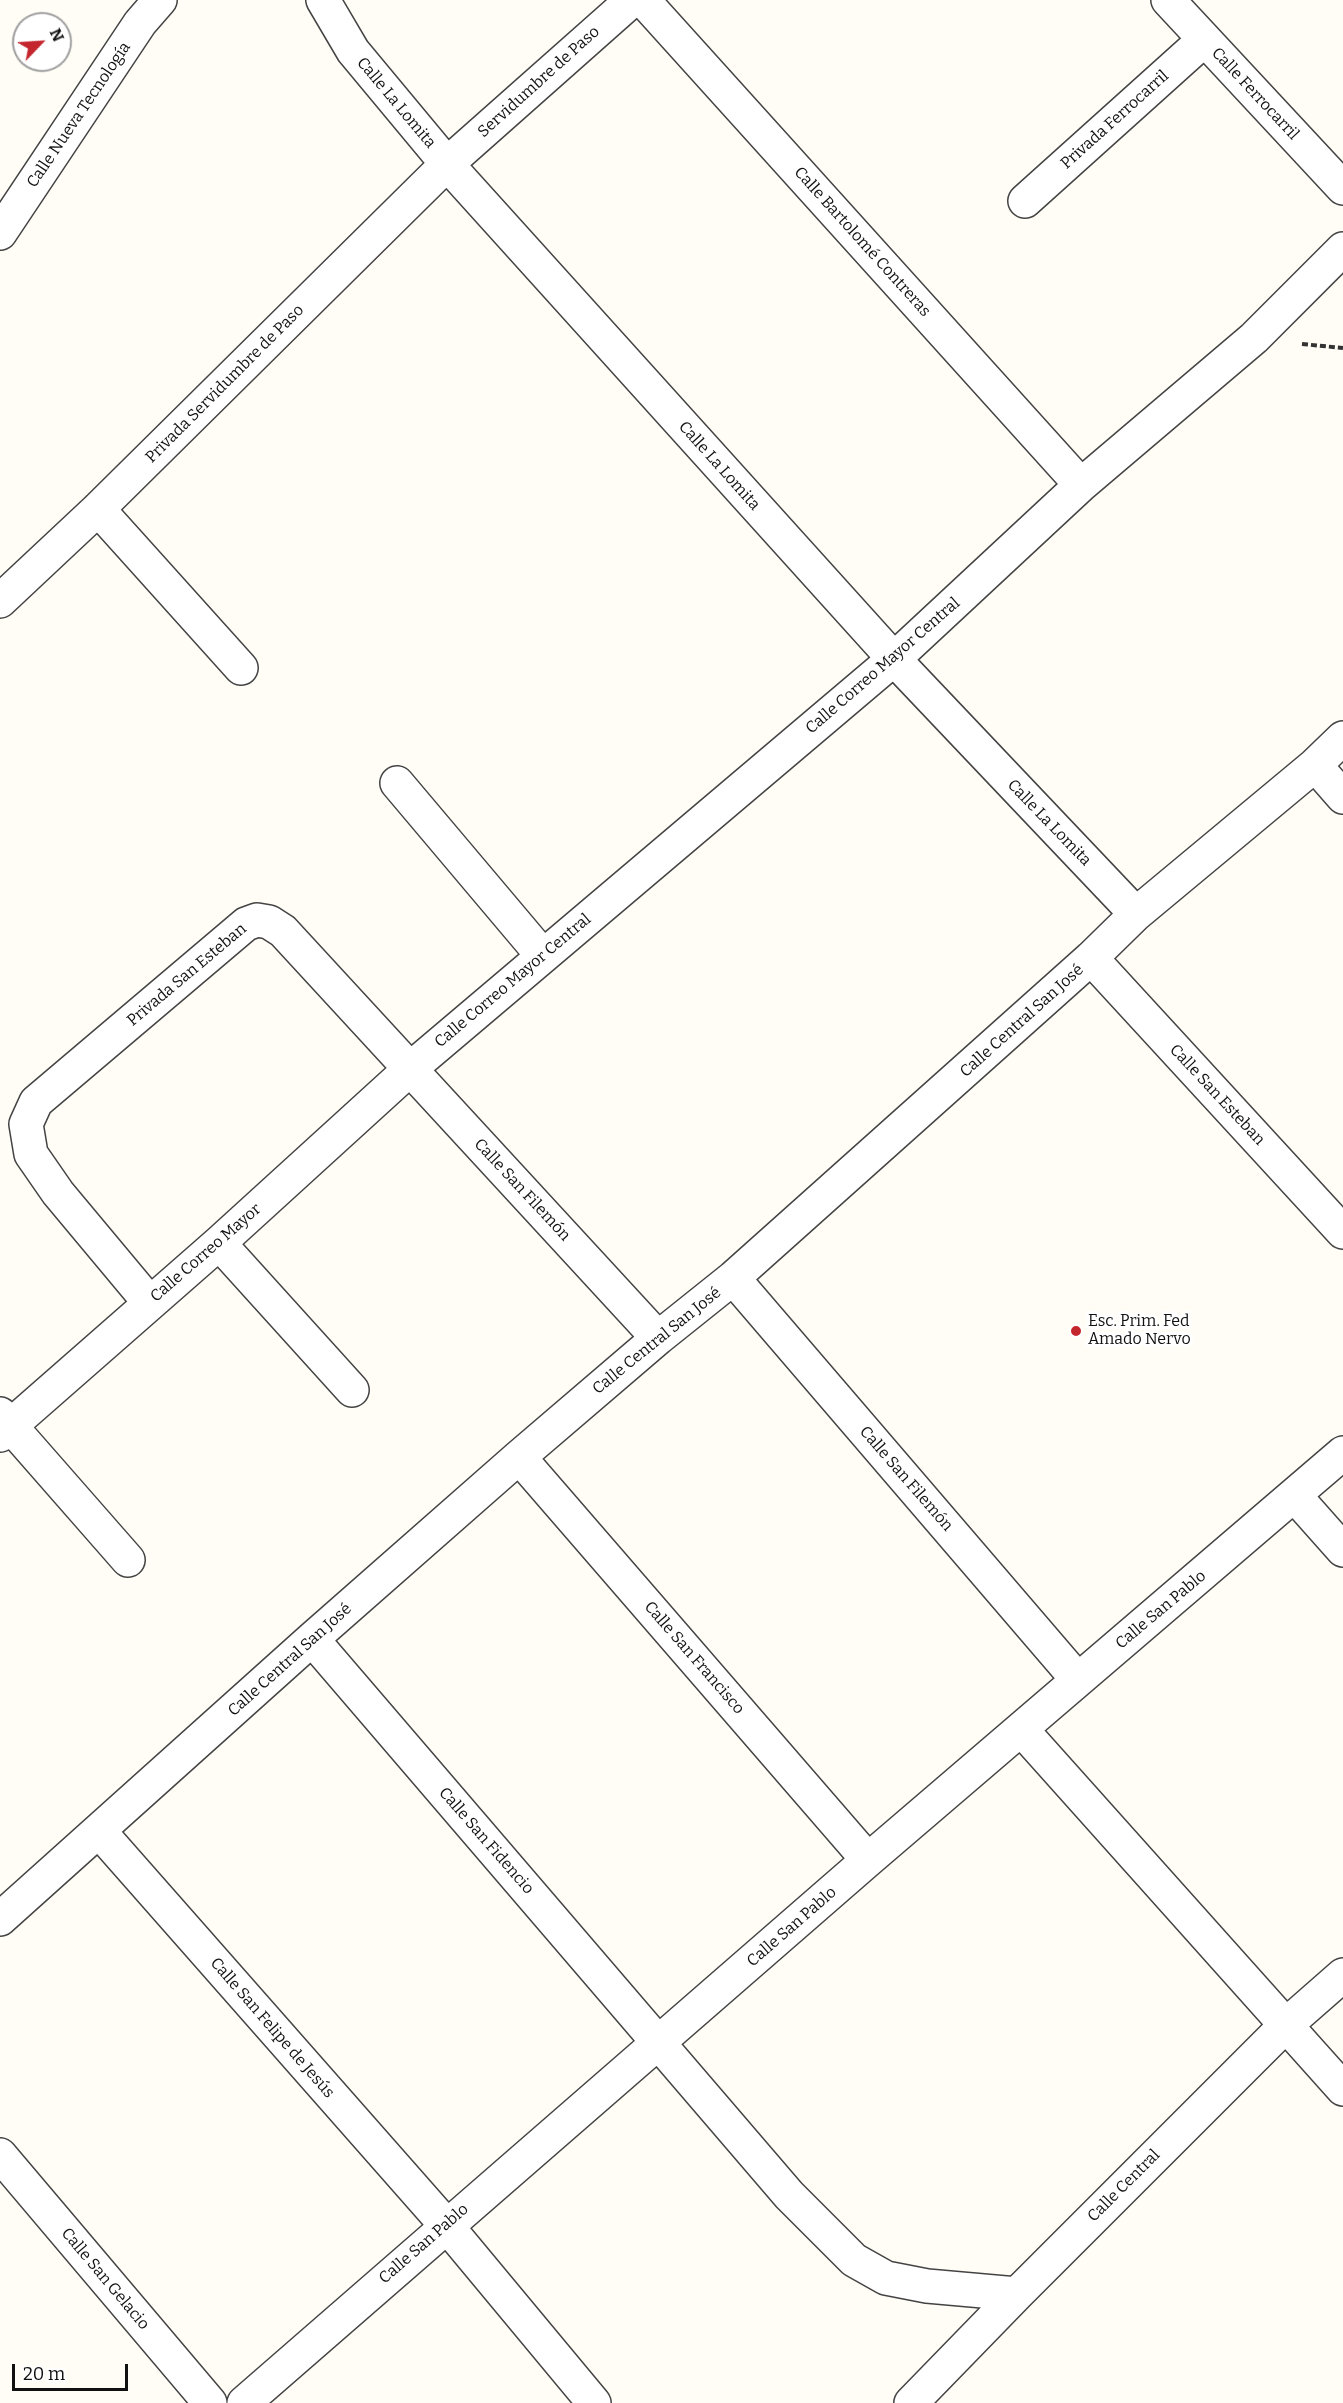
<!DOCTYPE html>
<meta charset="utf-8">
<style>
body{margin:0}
#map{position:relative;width:1343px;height:2403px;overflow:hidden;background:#fffdf5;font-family:Bitter,serif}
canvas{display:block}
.north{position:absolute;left:12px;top:12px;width:60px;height:60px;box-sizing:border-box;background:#fff;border:2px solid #a0a0a0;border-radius:50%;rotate:65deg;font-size:16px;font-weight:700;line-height:24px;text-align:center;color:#111}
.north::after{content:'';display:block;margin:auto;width:21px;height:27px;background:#c4262e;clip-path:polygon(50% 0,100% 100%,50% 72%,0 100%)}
.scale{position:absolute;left:12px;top:2364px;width:116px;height:27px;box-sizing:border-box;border:3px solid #111;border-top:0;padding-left:8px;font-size:18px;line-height:21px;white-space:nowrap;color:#111;-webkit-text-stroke:4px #fff;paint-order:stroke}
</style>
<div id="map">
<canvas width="1343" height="2403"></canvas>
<div class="north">N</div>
<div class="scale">20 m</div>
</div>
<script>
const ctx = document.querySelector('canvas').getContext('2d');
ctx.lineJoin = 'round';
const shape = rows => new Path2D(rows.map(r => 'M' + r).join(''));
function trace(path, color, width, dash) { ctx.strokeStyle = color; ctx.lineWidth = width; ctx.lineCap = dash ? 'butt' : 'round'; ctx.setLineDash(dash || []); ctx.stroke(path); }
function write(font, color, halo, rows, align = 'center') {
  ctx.font = font + ' Bitter,serif'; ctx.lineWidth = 6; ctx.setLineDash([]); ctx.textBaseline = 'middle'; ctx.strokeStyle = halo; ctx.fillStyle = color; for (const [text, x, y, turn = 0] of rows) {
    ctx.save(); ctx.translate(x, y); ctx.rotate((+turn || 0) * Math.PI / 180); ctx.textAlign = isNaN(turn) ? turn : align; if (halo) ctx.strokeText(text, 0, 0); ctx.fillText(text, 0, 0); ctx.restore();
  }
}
const minor = shape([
 [323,0,353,51,447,164,894,659,1136,914],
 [643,0,1081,485],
 [1168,0,1343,188],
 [1025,201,1204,40],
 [0,233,140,23,160,0],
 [98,509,241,668],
 [0,601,98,509,447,164,632,0],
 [1315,765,1343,797],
 [397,783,543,956],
 [1091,958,1343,1232],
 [219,1243,352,1390],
 [733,1278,1078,1680],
 [149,1302,58,1193,31,1154,26,1124,36,1102,246,924,257,920,269,922,283,931,658,1338],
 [0,1414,128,1560],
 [0,1435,219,1243,410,1069,894,659,1081,485,1254,338,1343,249],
 [519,1457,868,1860],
 [1295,1496,1343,1550],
 [312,1639,789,2195,854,2260,886,2278,927,2286,1017,2294],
 [1021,1729,1343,2089],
 [99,1831,446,2225,594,2403],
 [0,1919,312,1639,519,1457,658,1338,733,1278,1091,958,1136,914,1315,765,1343,738],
 [0,2155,210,2403],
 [244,2403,868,1860,1343,1453],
 [911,2403,1017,2294,1286,2025,1343,1975]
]);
trace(minor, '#444', 36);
trace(shape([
 [1302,344,1343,348]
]), '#333', 4, [6, 3]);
trace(minor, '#fff', 33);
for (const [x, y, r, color] of [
 [1076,1331,6,"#c4262e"]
]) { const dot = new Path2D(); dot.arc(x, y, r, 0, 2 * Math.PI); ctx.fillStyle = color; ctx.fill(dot); trace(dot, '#fff', 2); }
write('16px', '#111', '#fff', [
 ["Servidumbre de Paso",539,82,-42],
 ["Calle Ferrocarril",1255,94,47],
 ["Calle La Lomita",396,103,50],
 ["Calle Nueva Tecnología",79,115,-56],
 ["Privada Ferrocarril",1115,120,-42],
 ["Calle Bartolomé Contreras",862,242,48],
 ["Privada Servidumbre de Paso",225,384,-45],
 ["Calle La Lomita",719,466,48],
 ["Calle Correo Mayor Central",883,666,-41],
 ["Calle La Lomita",1049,823,46],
 ["Privada San Esteban",187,975,-40],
 ["Calle Correo Mayor Central",513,981,-40],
 ["Calle Central San José",1022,1021,-42],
 ["Calle San Esteban",1217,1095,47],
 ["Calle San Filemón",522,1190,47],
 ["Calle Correo Mayor",206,1253,-41],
 ["Calle Central San José",657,1341,-39],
 ["Calle San Filemón",906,1479,49],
 ["Calle San Pablo",1161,1610,-40],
 ["Calle San Francisco",694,1658,49],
 ["Calle Central San José",290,1660,-42],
 ["Calle San Fidencio",486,1841,49],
 ["Calle San Pablo",792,1927,-41],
 ["Calle San Felipe de Jesús",272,2028,49],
 ["Calle Central",1124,2186,-45],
 ["Calle San Pablo",424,2244,-41],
 ["Calle San Gelacio",105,2279,50]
]);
write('16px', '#111', '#fff', [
 ["Esc. Prim. Fed",1088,1322],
 ["Amado Nervo",1088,1340]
], 'left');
</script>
